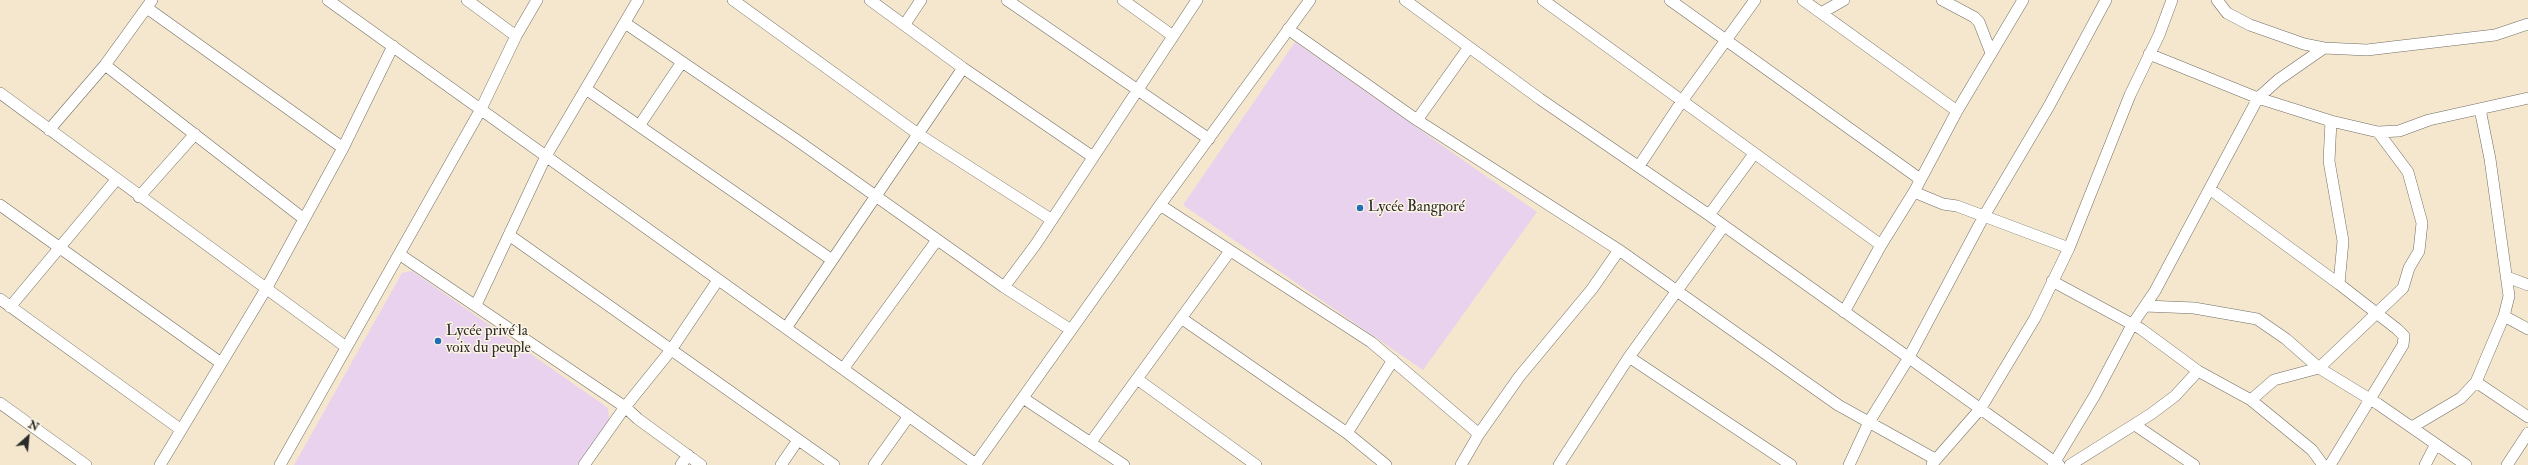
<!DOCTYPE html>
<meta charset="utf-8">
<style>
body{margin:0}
#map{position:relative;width:2528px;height:465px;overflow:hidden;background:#f4e7cd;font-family:"IM FELL Double Pica",serif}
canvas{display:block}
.north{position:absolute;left:8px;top:417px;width:40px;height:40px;-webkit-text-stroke:3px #fcf5e5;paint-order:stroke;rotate:27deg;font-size:11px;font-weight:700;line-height:16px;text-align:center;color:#2b2b2b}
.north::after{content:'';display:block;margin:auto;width:14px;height:18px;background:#2b2b2b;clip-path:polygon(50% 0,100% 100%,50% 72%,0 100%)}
</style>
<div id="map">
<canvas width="2528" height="465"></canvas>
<div class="north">N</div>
</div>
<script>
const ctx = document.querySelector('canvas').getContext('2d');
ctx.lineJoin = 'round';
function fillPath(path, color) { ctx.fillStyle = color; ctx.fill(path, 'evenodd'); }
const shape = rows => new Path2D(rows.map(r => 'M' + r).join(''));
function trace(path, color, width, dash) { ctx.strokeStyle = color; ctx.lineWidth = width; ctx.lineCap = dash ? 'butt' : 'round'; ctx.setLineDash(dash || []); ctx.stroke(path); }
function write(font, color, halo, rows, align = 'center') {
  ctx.font = font + ' "IM FELL Double Pica",serif'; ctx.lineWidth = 3; ctx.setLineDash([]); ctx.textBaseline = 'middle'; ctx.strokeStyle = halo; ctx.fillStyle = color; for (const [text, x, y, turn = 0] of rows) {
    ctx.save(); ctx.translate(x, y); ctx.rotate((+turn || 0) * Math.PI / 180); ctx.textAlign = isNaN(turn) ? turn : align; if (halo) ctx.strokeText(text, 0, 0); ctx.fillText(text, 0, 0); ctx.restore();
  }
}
fillPath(shape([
 [1295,42,1537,212,1423,370,1183,205],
 [412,271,608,408,609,420,577,465,294,465,402,273]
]), '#e9d2ed');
const street = shape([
 [328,0,977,465],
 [467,0,516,36],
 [733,0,918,134,1052,220],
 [870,0,963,68,1093,157],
 [1007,0,1209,139],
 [1123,0,1173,36],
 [1405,0,1540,99,1709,215,2059,465],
 [1543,0,1881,245],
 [1670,0,1920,179],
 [1803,0,1957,111],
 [1942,0,1974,17,1979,22,1991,53],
 [2217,0,2227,13,2250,25,2304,44,2324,48,2367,50,2392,47,2495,35,2528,24],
 [147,8,343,148],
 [1821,13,1844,0],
 [625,23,798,141,1004,287,1071,330],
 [905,24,921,0],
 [1288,29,1417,120,1619,250,1838,405,1935,459],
 [2149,54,2258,98,2331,121,2378,132,2399,131,2429,120,2528,98],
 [105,65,304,219],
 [586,89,832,260],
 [0,93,346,347],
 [1417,120,1469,47],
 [639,126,682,62],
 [49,130,105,65,152,0],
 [1639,166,1682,101,1755,0],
 [2211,190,2339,284],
 [1914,192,1943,204,1957,206,2069,248],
 [139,197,195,134],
 [0,205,221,363],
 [1160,205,1371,342,1479,434],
 [1709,215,1754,154],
 [509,235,834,465],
 [399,254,625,407,638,419,701,465],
 [2507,277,2528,285],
 [2052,281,2141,329,2198,371,2251,400,2312,450,2323,465],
 [1004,287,1036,244,1197,0],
 [0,299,180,429],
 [476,305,546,156,638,0],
 [2145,306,2194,308,2257,319,2286,339,2319,368,2378,404,2466,465],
 [10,307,116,180],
 [1844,312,1881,245,1914,192,1957,111,2023,0],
 [2504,316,2528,329],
 [1181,318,1347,433,1386,465],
 [786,328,963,68],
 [1629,357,1791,465],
 [843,369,937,240],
 [1137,379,1256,465],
 [2476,382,2528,417],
 [1023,398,1124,465],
 [2251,400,2274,380,2319,368,2403,288,2409,268,2419,251,2422,223,2408,172,2378,132],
 [0,403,86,465],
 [2135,425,2194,465],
 [2412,427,2461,398,2476,382,2504,316,2509,296,2490,159,2480,109],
 [1347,433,1393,360],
 [1091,442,1230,251],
 [1932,464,1981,408,2035,318,2069,248,2130,95,2159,35,2172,0],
 [160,465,266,289,343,148,393,46],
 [280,465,481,109,516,36,537,0],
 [584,465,625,407,671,350,718,280],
 [681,465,688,455],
 [781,465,798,440],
 [874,465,909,416],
 [975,465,1160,205,1310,0],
 [1461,465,1479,434,1519,377,1592,289,1619,250],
 [1559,465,1629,357,1723,227],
 [1849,465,1869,422,1908,359,1984,216,2049,106,2106,0],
 [2053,465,2095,395,2132,325,2155,291,2258,98,2278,80,2324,48],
 [2070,465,2151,414,2175,396,2198,371],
 [2330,465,2403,345,2404,336,2397,329,2339,284,2343,241,2329,161,2331,121],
 [2425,465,2436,444],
 [2507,465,2528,433]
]);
trace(street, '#716d64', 12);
trace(street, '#fff', 11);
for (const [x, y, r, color] of [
 [1360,208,4,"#1f6fb2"],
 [438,341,4,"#1f6fb2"]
]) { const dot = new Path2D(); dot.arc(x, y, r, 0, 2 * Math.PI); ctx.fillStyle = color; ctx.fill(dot); trace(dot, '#fcf5e5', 1.5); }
write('15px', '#2b2b2b', '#fcf5e5', [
 ["Lycée Bangporé",1368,208],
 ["Lycée privé la",446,332],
 ["voix du peuple",446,349]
], 'left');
</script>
